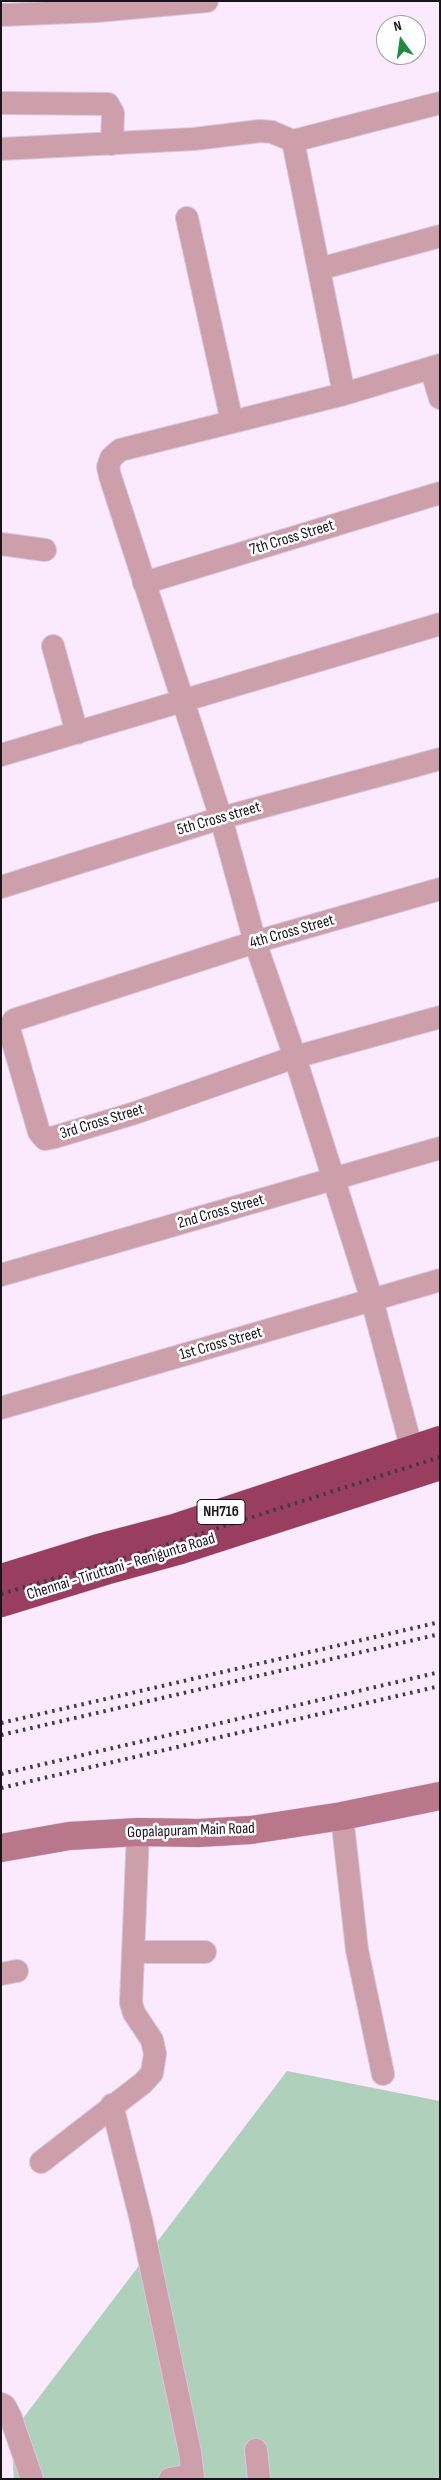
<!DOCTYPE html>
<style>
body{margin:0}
#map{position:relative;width:441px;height:2480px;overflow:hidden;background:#fbe9fe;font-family:"Sofia Sans Condensed",sans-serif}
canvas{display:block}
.frame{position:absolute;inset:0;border:2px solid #19131a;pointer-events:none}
.north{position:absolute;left:376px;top:15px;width:50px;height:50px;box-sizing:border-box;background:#fff;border:1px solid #a3a1a3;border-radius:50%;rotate:346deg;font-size:14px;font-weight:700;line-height:20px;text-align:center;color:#19131a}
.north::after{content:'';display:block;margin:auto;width:18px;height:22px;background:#238a40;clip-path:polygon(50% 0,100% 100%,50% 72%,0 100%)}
</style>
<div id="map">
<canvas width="441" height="2480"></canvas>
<div class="frame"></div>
<div class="north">N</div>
</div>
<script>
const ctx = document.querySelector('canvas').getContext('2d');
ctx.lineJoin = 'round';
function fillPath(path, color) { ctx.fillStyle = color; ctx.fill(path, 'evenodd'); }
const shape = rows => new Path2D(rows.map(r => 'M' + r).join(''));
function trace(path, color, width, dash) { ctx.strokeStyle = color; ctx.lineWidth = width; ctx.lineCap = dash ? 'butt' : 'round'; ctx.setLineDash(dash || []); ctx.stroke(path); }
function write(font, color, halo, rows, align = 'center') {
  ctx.font = font + ' "Sofia Sans Condensed",sans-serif'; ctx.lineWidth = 5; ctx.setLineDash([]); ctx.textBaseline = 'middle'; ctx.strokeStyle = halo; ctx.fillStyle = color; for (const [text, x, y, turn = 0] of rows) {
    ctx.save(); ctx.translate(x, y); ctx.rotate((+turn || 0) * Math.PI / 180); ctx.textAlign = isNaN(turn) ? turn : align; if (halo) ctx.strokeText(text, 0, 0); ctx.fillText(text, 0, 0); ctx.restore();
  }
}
fillPath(shape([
 [287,2071,440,2101,440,2479,14,2479,11,2434]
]), '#afd1bc');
const street = shape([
 [1,15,97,11,207,1],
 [1,103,108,104,113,113,112,144],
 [293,141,344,394],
 [1,149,194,139,260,131,272,132,293,141,440,103],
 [187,218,232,422],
 [319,269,440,236],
 [440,365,344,394,120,450,111,458,108,467,110,476,221,818,255,942,295,1057,135,1113,55,1137,45,1139,39,1132,10,1032,10,1027,14,1020,255,942,440,889],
 [431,368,440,398],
 [1,544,45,550],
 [144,583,440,493],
 [53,646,77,733],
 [1,755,440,624],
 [1,887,221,818,440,759],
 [1,1275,440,1148],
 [1,1408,440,1280],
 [416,1465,372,1300,295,1057,440,1017],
 [342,1816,357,1950,383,2074],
 [134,1952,205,1952],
 [1,1974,17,1971],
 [112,2105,141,2220,190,2452,193,2479],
 [41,2162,143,2083,152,2073,155,2054,152,2040,134,2013,131,2003,138,1832],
 [1,2404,5,2406,11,2418,32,2479],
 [256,2450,259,2479],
 [170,2479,192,2475]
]);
const secondary = shape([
 [1,1848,69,1836,138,1832,198,1833,251,1830,342,1816,440,1796]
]);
const highway = shape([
 [1,1578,98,1548,174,1528,440,1440],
 [1,1603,105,1571,181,1550,440,1466]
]);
trace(street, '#d7c7da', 24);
trace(secondary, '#d7c7da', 29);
trace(highway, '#d7c7da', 29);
trace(street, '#cc9fab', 22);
trace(secondary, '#b8778a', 28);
trace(highway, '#993e5e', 28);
trace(shape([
 [1,1594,118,1560,440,1457],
 [1,1723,440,1622],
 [1,1735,440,1634],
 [1,1774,440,1672],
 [1,1788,440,1686]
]), '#423a44', 4, [2.5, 5]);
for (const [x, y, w] of [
 [221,1512,48]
]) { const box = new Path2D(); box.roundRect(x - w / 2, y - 12.5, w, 25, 4); ctx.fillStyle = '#fff'; ctx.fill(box); trace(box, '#19131a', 1); }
write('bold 15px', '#19131a', null, [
 ["NH716",221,1512]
]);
write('16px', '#19131a', '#fff', [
 ["7th Cross Street",292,538,-17],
 ["5th Cross street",219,819,-16],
 ["4th Cross Street",292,932,-16],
 ["3rd Cross Street",102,1122,-17],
 ["2nd Cross Street",221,1212,-16],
 ["1st Cross Street",221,1344,-16],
 ["Chennai - Tiruttani - Renigunta Road",121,1567,-17],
 ["Gopalapuram Main Road",191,1831,-2]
]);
</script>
